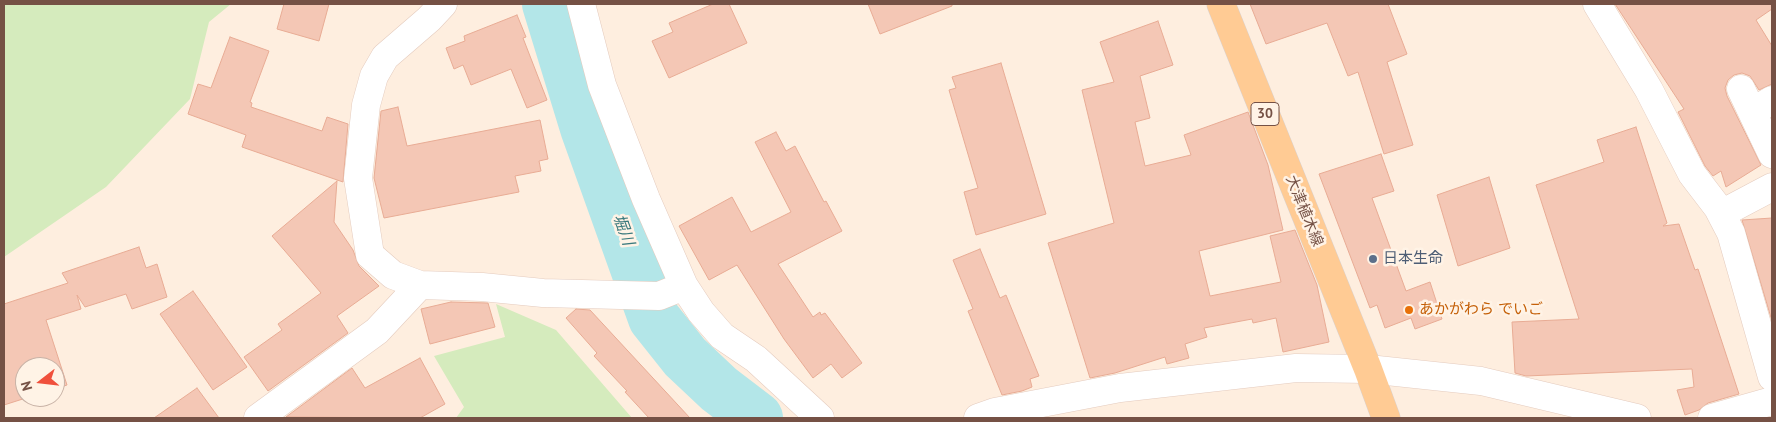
<!DOCTYPE html>
<meta charset="utf-8">
<style>
body{margin:0}
#map{position:relative;width:1776px;height:422px;overflow:hidden;background:#feeedf;font-family:"PT Sans",sans-serif}
canvas{display:block}
.frame{position:absolute;inset:0;border:5px solid #755145;pointer-events:none}
.north{position:absolute;left:15px;top:357px;width:50px;height:50px;box-sizing:border-box;background:#fff3e6;border:1px solid #c8b2a6;border-radius:50%;rotate:254deg;font-size:14px;font-weight:700;line-height:20px;text-align:center;color:#755145}
.north::after{content:'';display:block;margin:auto;width:18px;height:22px;background:#f0503c;clip-path:polygon(50% 0,100% 100%,50% 72%,0 100%)}
</style>
<div id="map">
<canvas width="1776" height="422"></canvas>
<div class="frame"></div>
<div class="north">N</div>
</div>
<script>
const ctx = document.querySelector('canvas').getContext('2d');
ctx.lineJoin = 'round';
function fillPath(path, color) { ctx.fillStyle = color; ctx.fill(path, 'evenodd'); }
const shape = rows => new Path2D(rows.map(r => 'M' + r).join(''));
function trace(path, color, width, dash) { ctx.strokeStyle = color; ctx.lineWidth = width; ctx.lineCap = dash ? 'butt' : 'round'; ctx.setLineDash(dash || []); ctx.stroke(path); }
function write(font, color, halo, rows, align = 'center') {
  ctx.font = font + ' "PT Sans","Noto Sans JP",sans-serif'; ctx.lineWidth = 5; ctx.setLineDash([]); ctx.textBaseline = 'middle'; ctx.strokeStyle = halo; ctx.fillStyle = color; for (const [text, x, y, turn = 0] of rows) {
    ctx.save(); ctx.translate(x, y); ctx.rotate((+turn || 0) * Math.PI / 180); ctx.textAlign = isNaN(turn) ? turn : align; if (halo) ctx.strokeText(text, 0, 0); ctx.fillText(text, 0, 0); ctx.restore();
  }
}
fillPath(shape([
 [4,4,231,4,209,22,190,99,106,187,4,257],
 [496,304,556,330,632,418,456,418,464,407,434,356,505,337]
]), '#d5ebbd');
trace(shape([
 [548,4,586,128,654,318,685,357,719,389,757,418]
]), '#b3e6e8', 52);
const building = shape([
 [284,4,329,4,319,41,277,29,284,4],
 [713,4,729,4,747,43,669,78,652,41,673,32,669,23,713,4],
 [868,4,952,4,952,6,880,34,868,4],
 [1250,4,1388,4,1407,54,1387,62,1413,145,1384,154,1358,72,1348,76,1327,23,1266,44,1250,4],
 [1615,4,1772,4,1772,9,1756,20,1772,46,1772,84,1759,90,1750,76,1742,73,1734,75,1728,80,1725,88,1727,96,1761,165,1726,187,1721,171,1713,176,1705,166,1678,112,1684,109,1615,4],
 [517,15,526,37,523,38,547,100,527,108,511,69,471,85,463,65,454,69,446,48,465,41,464,36,517,15],
 [1158,21,1173,65,1140,76,1150,118,1135,122,1145,166,1191,155,1184,135,1248,112,1268,165,1283,230,1199,251,1210,296,1281,282,1270,236,1295,230,1317,285,1329,342,1283,352,1276,318,1253,323,1252,319,1204,328,1207,337,1185,344,1189,358,1167,364,1165,357,1115,373,1090,378,1048,243,1114,223,1082,90,1114,82,1100,42,1158,21],
 [230,37,269,51,250,102,252,103,251,107,322,131,327,117,348,124,343,182,242,147,246,135,188,114,198,84,211,88,230,37],
 [1001,63,1046,214,976,235,964,192,978,188,949,90,956,88,952,77,1001,63],
 [398,107,407,146,540,120,548,159,539,161,541,171,515,176,519,192,384,218,374,178,381,111,398,107],
 [1636,127,1667,223,1663,226,1679,224,1695,270,1698,269,1739,394,1708,403,1699,410,1685,415,1677,390,1694,387,1692,369,1526,376,1515,373,1512,322,1579,319,1536,185,1604,162,1597,140,1636,127],
 [776,132,786,151,795,146,824,202,826,201,842,231,778,264,813,317,820,312,821,315,825,313,862,363,842,378,831,364,813,378,784,339,737,265,709,280,679,226,732,197,751,232,791,212,755,142,776,132],
 [1381,154,1394,191,1372,198,1406,291,1430,282,1442,319,1415,329,1411,318,1385,328,1377,305,1370,308,1319,174,1381,154],
 [1489,177,1510,248,1458,266,1437,195,1489,177],
 [337,181,334,222,353,250,359,266,379,286,337,316,348,333,268,391,244,357,282,330,278,324,321,293,272,236,337,181],
 [1772,218,1772,321,1742,220,1772,218],
 [139,247,146,268,157,264,167,297,132,309,126,294,85,307,77,295,81,309,46,320,67,385,55,389,55,367,25,367,25,397,29,397,4,405,4,304,68,283,62,273,139,247],
 [980,249,1000,298,1006,295,1039,376,1030,379,1032,387,1022,391,1002,395,968,311,973,309,953,260,980,249],
 [193,291,247,367,213,390,160,314,193,291],
 [451,302,488,303,495,327,430,344,421,309,451,302],
 [576,309,590,310,690,418,649,418,625,392,627,391,594,356,597,353,566,318,576,309],
 [420,358,445,404,420,418,286,417,352,368,365,388,420,358],
 [197,388,219,418,154,418,197,388]
]);
fillPath(building, '#f4c7b5');
trace(building, '#e8ab94', 1);
const minor = shape([
 [443,4,429,19,385,57,374,76,366,105,358,178,370,255,393,275,420,285,482,287,543,293,659,296,684,286],
 [581,4,602,85,646,199,684,286,701,312,722,336,756,359,820,418],
 [1597,4,1649,90,1692,174,1718,208,1731,233,1772,377],
 [1741,89,1772,154],
 [1752,112,1772,100],
 [1721,214,1772,187],
 [258,418,377,331,420,285],
 [978,418,995,412,1120,388,1296,368,1368,369,1481,381,1637,418],
 [1712,418,1772,401]
]);
const major = shape([
 [1221,4,1368,369,1386,418]
]);
trace(minor, '#e4cbbe', 29);
trace(major, '#dbd2cf', 29);
trace(minor, '#fff', 28);
trace(major, '#ffcb94', 28);
for (const [x, y, r, color] of [
 [1373,259,5,"#5c6f8a"],
 [1409,310,5,"#e8710a"]
]) { const dot = new Path2D(); dot.arc(x, y, r, 0, 2 * Math.PI); ctx.fillStyle = color; ctx.fill(dot); trace(dot, '#fff3e6', 2); }
for (const [x, y, w] of [
 [1265,114,28]
]) { const box = new Path2D(); box.roundRect(x - w / 2, y - 11.5, w, 23, 4); ctx.fillStyle = '#fff3e6'; ctx.fill(box); trace(box, '#755145', 1); }
write('bold 14px', '#755145', null, [
 ["30",1265,114]
]);
write('15px', '#755145', '#fff3e6', [
 ["大津植木線",1304,211,68]
]);
write('15px', '#4e5e75', '#fff3e6', [
 ["日本生命",1383,259]
], 'left');
write('15px', '#c56008', '#fff3e6', [
 ["あかがわら でいご",1419,310]
], 'left');
write('italic 16px', '#39787c', '#fff3e6', [
 ["堀川",623,230,70]
]);
</script>
